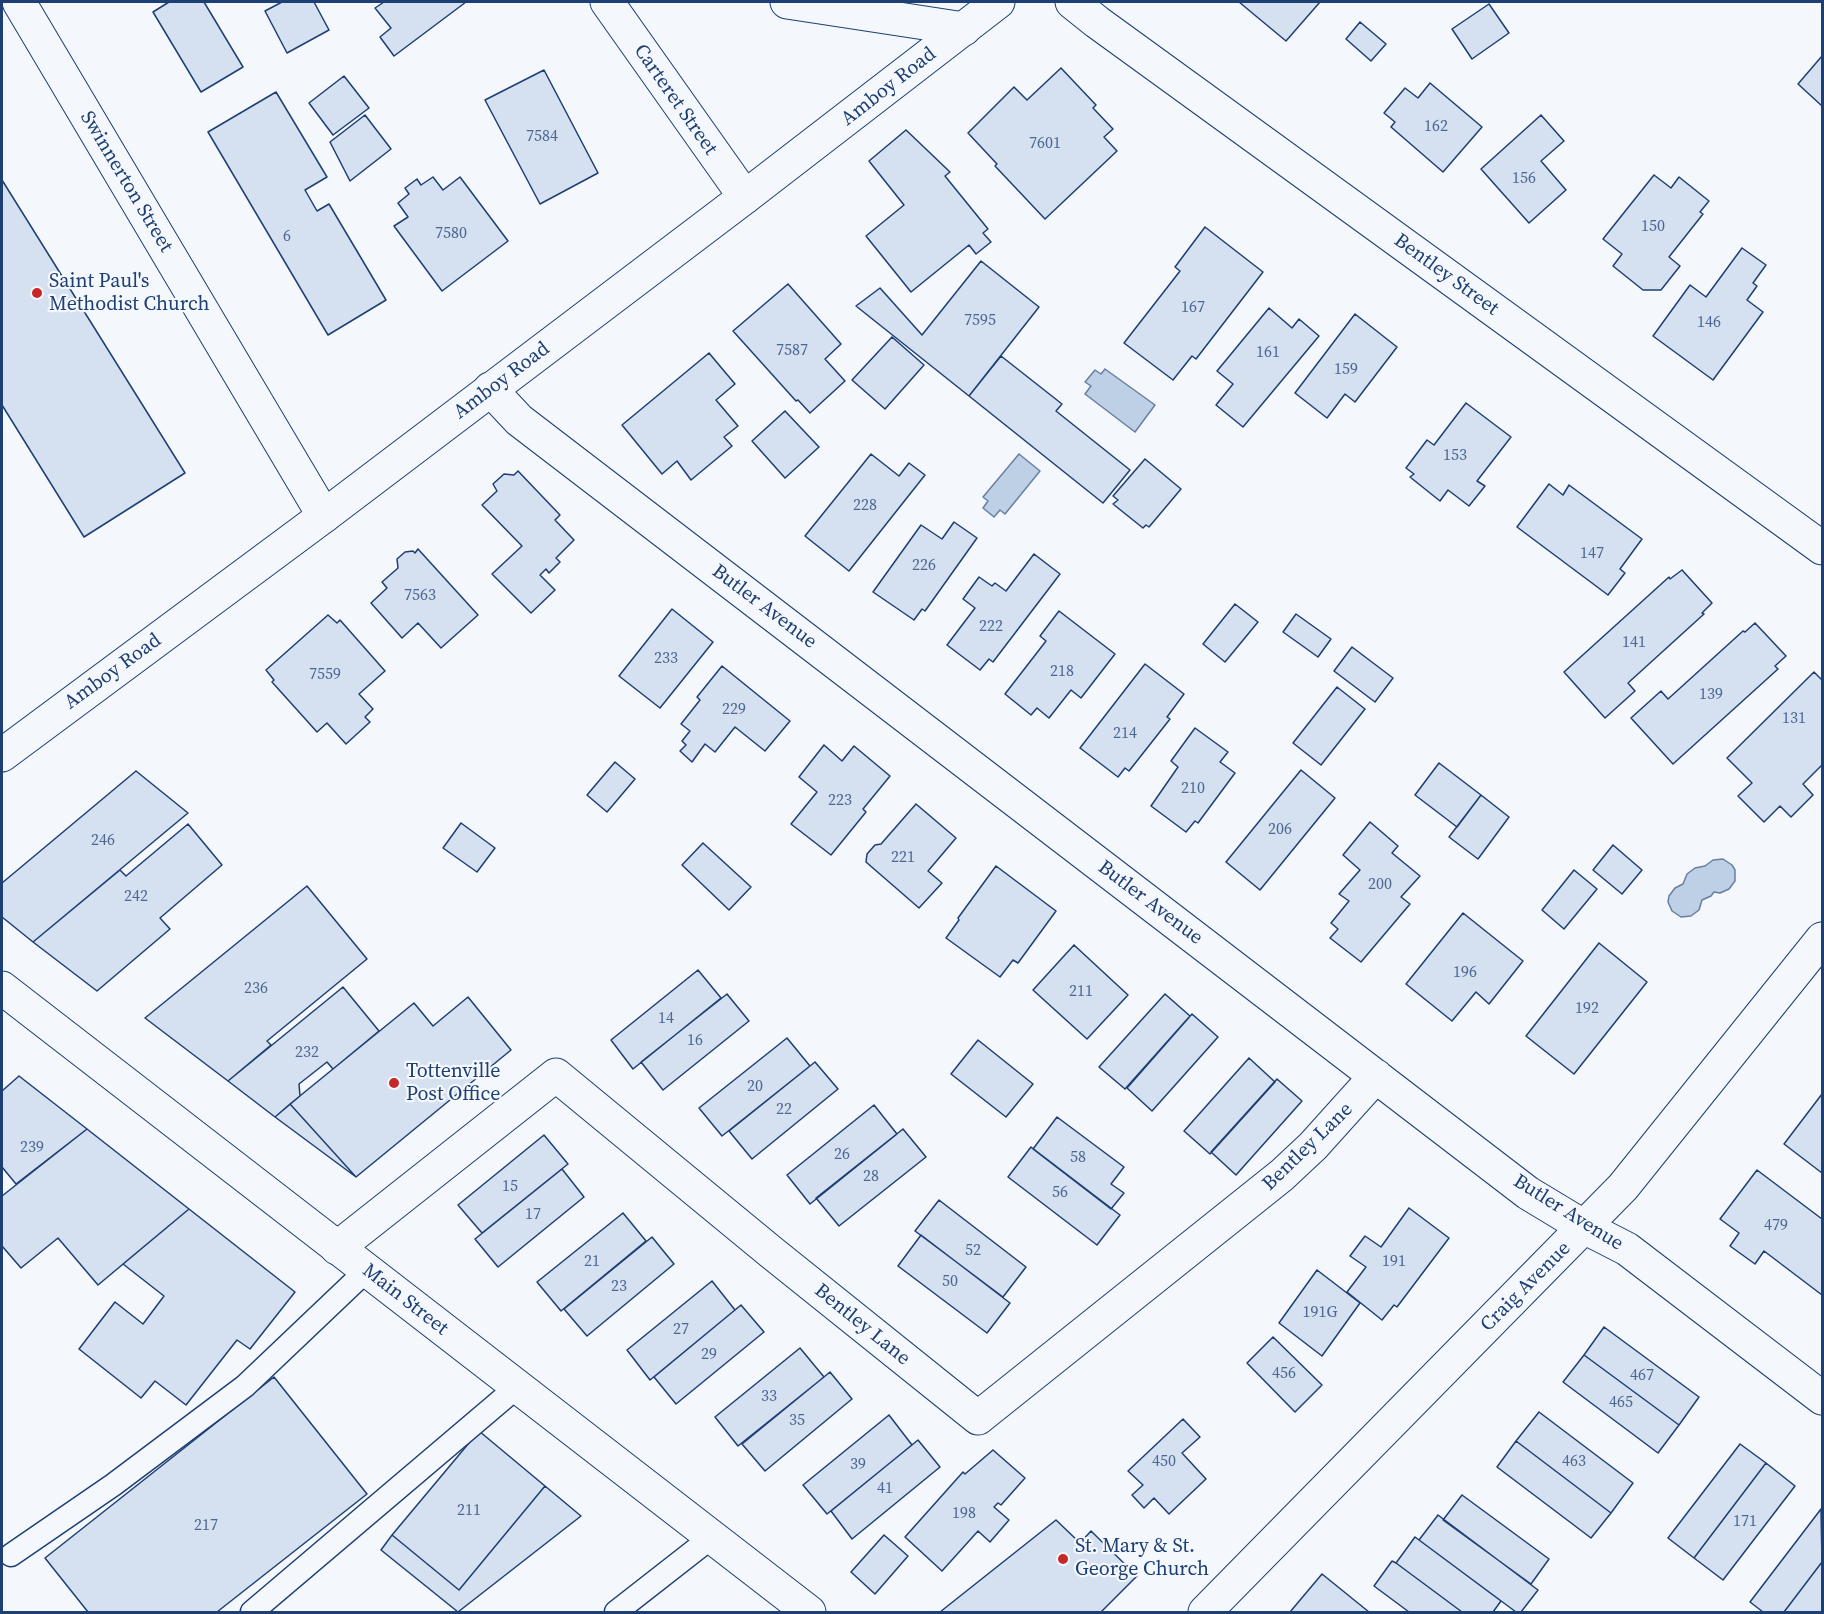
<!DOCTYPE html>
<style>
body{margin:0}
#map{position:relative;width:1824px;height:1614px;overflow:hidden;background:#f4f7fb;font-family:"Source Serif 4",serif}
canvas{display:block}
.frame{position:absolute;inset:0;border:3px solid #1d3f73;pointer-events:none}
</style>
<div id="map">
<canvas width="1824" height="1614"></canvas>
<div class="frame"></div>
</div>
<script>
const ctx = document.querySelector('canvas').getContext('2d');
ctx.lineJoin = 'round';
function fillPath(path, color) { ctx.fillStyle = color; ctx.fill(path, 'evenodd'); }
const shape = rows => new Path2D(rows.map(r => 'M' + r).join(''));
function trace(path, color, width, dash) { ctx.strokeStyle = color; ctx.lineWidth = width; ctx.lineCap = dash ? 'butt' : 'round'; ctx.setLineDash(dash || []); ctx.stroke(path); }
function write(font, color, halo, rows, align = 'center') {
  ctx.font = font + ' "Source Serif 4",serif'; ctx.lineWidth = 4.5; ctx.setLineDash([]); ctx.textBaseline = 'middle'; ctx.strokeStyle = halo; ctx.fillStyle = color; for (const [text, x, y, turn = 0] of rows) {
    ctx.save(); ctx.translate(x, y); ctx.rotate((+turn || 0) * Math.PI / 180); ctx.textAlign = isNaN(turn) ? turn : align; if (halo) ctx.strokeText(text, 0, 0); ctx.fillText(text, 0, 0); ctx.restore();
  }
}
const water = shape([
 [1105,369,1155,405,1135,432,1085,394,1091,386,1085,382,1095,370,1101,374,1105,369],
 [1019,454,1040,471,1005,514,1000,510,994,517,983,508,988,501,983,497,1019,454],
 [1723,859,1732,865,1735,870,1735,881,1729,889,1720,893,1714,892,1711,896,1702,900,1699,910,1691,916,1681,917,1672,911,1668,902,1669,896,1675,888,1683,884,1687,874,1695,868,1705,866,1713,860,1723,859]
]);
fillPath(water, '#bed0e5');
trace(water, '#687fa3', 1.5);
const building = shape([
 [169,2,204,2,243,67,201,92,153,12,169,2],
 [282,2,314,2,329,30,287,53,265,11,282,2],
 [384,2,466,2,394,56,380,37,391,28,375,8,384,2],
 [1239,2,1320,2,1286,41,1239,2],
 [1489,4,1509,33,1472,59,1452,29,1489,4],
 [1360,22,1386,44,1371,61,1346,39,1360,22],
 [1822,56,1822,106,1798,84,1822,56],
 [1061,68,1096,105,1093,108,1113,129,1104,137,1117,151,1045,219,995,166,997,164,968,133,1014,87,1027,100,1061,68],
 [544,70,598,173,540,204,485,100,544,70],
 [344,76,369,108,333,135,309,103,344,76],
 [1430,83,1482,127,1443,172,1391,127,1395,122,1384,113,1405,88,1418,98,1430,83],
 [276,92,327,177,305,190,317,211,329,204,386,300,328,335,208,132,276,92],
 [365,115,391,149,350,181,330,142,365,115],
 [1541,115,1564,141,1541,161,1566,190,1529,223,1481,169,1541,115],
 [906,130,950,172,945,176,988,229,983,233,991,242,976,254,969,245,911,292,866,236,904,205,869,161,906,130],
 [1654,175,1671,188,1679,177,1709,201,1700,212,1703,214,1669,257,1680,266,1661,290,1643,290,1613,266,1622,254,1603,239,1654,175],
 [433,177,443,190,460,177,508,241,442,291,394,226,408,217,398,203,409,194,405,188,417,179,421,185,433,177],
 [2,180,185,473,84,537,2,405,2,180],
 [1205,227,1263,272,1196,359,1192,356,1173,380,1124,343,1180,271,1175,267,1205,227],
 [1742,248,1766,265,1753,283,1757,286,1747,300,1763,312,1713,380,1653,336,1690,285,1706,297,1742,248],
 [981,261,1039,307,969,396,856,306,880,288,922,335,981,261],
 [788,284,841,344,825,359,845,381,810,413,798,400,796,401,733,331,788,284],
 [1269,308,1292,328,1299,319,1319,336,1243,427,1216,405,1233,384,1217,371,1269,308],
 [1355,314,1397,347,1355,402,1345,394,1327,418,1295,393,1355,314],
 [892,337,924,365,885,409,852,380,892,337],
 [709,353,735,384,716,400,738,426,724,437,732,446,691,480,677,461,662,474,622,425,709,353],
 [1001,356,1062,404,1056,411,1130,470,1103,503,969,396,1001,356],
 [1466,403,1511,437,1477,481,1485,486,1469,506,1448,490,1440,501,1410,477,1414,474,1406,468,1427,440,1434,445,1466,403],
 [785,411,819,447,785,478,752,441,785,411],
 [871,454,899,476,909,463,925,475,849,571,805,536,871,454],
 [1145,459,1181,489,1149,527,1146,525,1143,528,1113,504,1118,500,1113,496,1145,459],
 [518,471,560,515,555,520,574,540,556,558,560,562,549,573,546,569,540,575,555,590,531,613,492,574,522,546,482,505,497,491,493,484,504,474,514,475,518,471],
 [1549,484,1563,495,1569,485,1642,539,1620,569,1625,573,1608,595,1517,527,1549,484],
 [954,522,977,538,925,611,922,609,914,620,873,592,921,525,942,539,954,522],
 [418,549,478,615,441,648,418,623,402,638,371,603,387,588,382,582,398,568,397,559,405,552,413,551,415,553,418,549],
 [1034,554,1060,574,993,662,989,659,980,670,947,645,975,608,963,599,979,577,992,586,995,583,1006,591,1034,554],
 [1682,570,1712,603,1702,613,1704,614,1628,683,1635,691,1605,718,1564,672,1669,577,1670,579,1682,570],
 [1235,604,1258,622,1225,662,1203,644,1235,604],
 [672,609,713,642,660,708,619,676,672,609],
 [1059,611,1115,654,1081,698,1071,690,1049,718,1037,708,1031,715,1005,694,1046,641,1040,636,1059,611],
 [1296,614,1331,639,1318,657,1283,632,1296,614],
 [328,615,337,623,340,620,385,671,359,694,373,709,365,717,370,722,346,744,327,723,317,732,272,682,274,680,266,670,328,615],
 [1755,623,1786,656,1775,666,1778,669,1673,764,1631,718,1661,691,1668,699,1743,631,1745,632,1755,623],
 [1352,647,1393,678,1375,702,1334,671,1352,647],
 [1145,664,1184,694,1167,717,1170,719,1129,771,1125,768,1118,777,1080,748,1145,664],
 [722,666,790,721,765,751,735,727,715,752,705,744,692,762,680,751,686,745,682,741,690,731,681,724,700,700,697,697,722,666],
 [1814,672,1822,680,1822,765,1803,784,1813,795,1791,817,1780,806,1764,822,1738,796,1752,783,1727,758,1814,672],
 [1337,687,1365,709,1321,765,1293,743,1337,687],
 [1195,728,1228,752,1220,762,1235,773,1198,823,1195,821,1186,832,1151,806,1178,767,1171,761,1195,728],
 [824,745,842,761,854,746,890,776,863,809,866,812,831,855,791,824,817,792,799,777,824,745],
 [615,762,635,779,607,812,587,795,615,762],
 [1439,763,1481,795,1457,827,1415,795,1439,763],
 [1301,770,1335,798,1260,890,1226,862,1301,770],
 [136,771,188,813,33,942,2,917,2,883,136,771],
 [1481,795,1509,817,1478,859,1449,837,1481,795],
 [916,804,956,838,928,871,942,883,919,908,866,862,867,854,875,845,881,844,916,804],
 [1370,822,1398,846,1392,853,1420,876,1401,897,1410,904,1361,962,1330,938,1338,929,1331,923,1349,901,1339,894,1360,870,1343,855,1370,822],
 [461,823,495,848,477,872,443,848,461,823],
 [188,824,222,865,160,918,170,929,97,991,33,942,120,870,126,876,188,824],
 [703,843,751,887,729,910,682,865,703,843],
 [1613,845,1642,870,1622,894,1593,870,1613,845],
 [996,866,1056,911,1018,963,1013,960,1000,977,946,938,959,920,958,918,996,866],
 [1574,870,1597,889,1564,929,1542,910,1574,870],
 [307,886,367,959,267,1041,271,1045,228,1081,145,1018,307,886],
 [1463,913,1523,961,1489,1004,1476,992,1452,1021,1406,984,1463,913],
 [1599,943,1647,982,1574,1074,1526,1036,1599,943],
 [1074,945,1128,995,1087,1039,1033,990,1074,945],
 [698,970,721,998,633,1069,611,1040,698,970],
 [343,987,379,1031,333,1069,327,1062,299,1084,300,1096,275,1117,228,1081,343,987],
 [727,994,749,1021,663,1090,641,1062,727,994],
 [1165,994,1190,1016,1125,1089,1099,1067,1165,994],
 [468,997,511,1050,356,1177,290,1104,414,1003,433,1026,468,997],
 [1192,1014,1218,1037,1152,1111,1127,1088,1192,1014],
 [787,1038,810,1066,722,1136,699,1108,787,1038],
 [978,1040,1033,1084,1006,1117,951,1074,978,1040],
 [1249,1058,1275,1082,1210,1154,1184,1131,1249,1058],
 [815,1062,838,1089,752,1159,729,1131,815,1062],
 [19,1076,87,1129,16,1184,2,1167,2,1091,19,1076],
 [1277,1079,1302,1101,1236,1175,1211,1152,1277,1079],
 [1822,1094,1822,1173,1784,1144,1822,1094],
 [290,1104,356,1177,275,1117,290,1104],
 [874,1105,897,1134,810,1204,787,1175,874,1105],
 [1057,1117,1124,1167,1111,1184,1124,1193,1111,1209,1033,1149,1057,1117],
 [87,1129,189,1209,98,1285,58,1238,21,1268,2,1246,2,1196,87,1129],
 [903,1129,926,1157,839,1226,816,1198,903,1129],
 [544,1135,568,1164,482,1233,458,1205,544,1135],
 [1031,1147,1120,1215,1097,1245,1008,1177,1031,1147],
 [562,1169,584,1197,498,1267,475,1239,562,1169],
 [1757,1170,1822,1219,1822,1295,1764,1251,1755,1264,1730,1246,1739,1233,1720,1219,1757,1170],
 [939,1200,1026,1267,1003,1297,915,1231,939,1200],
 [1409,1208,1449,1238,1397,1307,1394,1305,1382,1320,1347,1292,1366,1267,1350,1256,1365,1236,1381,1247,1409,1208],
 [189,1209,295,1292,250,1349,237,1340,186,1405,155,1381,141,1398,79,1349,115,1302,143,1324,164,1296,123,1264,189,1209],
 [623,1213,646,1241,561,1311,537,1282,623,1213],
 [921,1235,1010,1303,987,1333,898,1266,921,1235],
 [652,1237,674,1264,587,1336,564,1309,652,1237],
 [1317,1270,1360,1303,1322,1356,1279,1323,1317,1270],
 [712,1281,735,1310,650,1380,627,1350,712,1281],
 [741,1305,764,1332,676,1404,654,1377,741,1305],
 [1604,1327,1699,1397,1679,1425,1584,1355,1604,1327],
 [1273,1337,1322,1385,1295,1412,1247,1363,1273,1337],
 [800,1348,824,1377,738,1446,715,1417,800,1348],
 [1584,1355,1679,1425,1658,1453,1563,1382,1584,1355],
 [830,1372,852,1399,765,1471,742,1444,830,1372],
 [274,1377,367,1494,217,1612,88,1612,45,1558,274,1377],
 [1539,1412,1633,1483,1611,1513,1516,1441,1539,1412],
 [889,1415,912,1445,827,1514,803,1485,889,1415],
 [1183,1419,1200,1437,1182,1453,1206,1479,1169,1514,1154,1498,1144,1508,1132,1495,1143,1485,1128,1471,1183,1419],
 [479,1431,545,1486,459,1590,392,1535,479,1431],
 [918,1440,940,1467,852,1539,831,1511,918,1440],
 [1516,1441,1611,1513,1591,1538,1497,1467,1516,1441],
 [1740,1444,1766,1463,1694,1558,1668,1538,1740,1444],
 [993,1450,1025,1478,1001,1505,998,1503,994,1507,1009,1520,990,1542,978,1531,942,1571,905,1537,963,1472,965,1474,993,1450],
 [1766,1463,1795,1486,1723,1580,1694,1558,1766,1463],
 [545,1486,581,1516,458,1612,381,1550,392,1535,459,1590,545,1486],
 [1462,1495,1549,1559,1531,1584,1443,1520,1462,1495],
 [1821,1509,1822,1562,1784,1612,1763,1612,1750,1602,1821,1509],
 [1438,1515,1538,1590,1521,1612,1516,1612,1419,1540,1438,1515],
 [1056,1520,1080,1543,1091,1531,1137,1576,1101,1612,940,1612,1056,1520],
 [884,1535,908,1556,875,1594,851,1572,884,1535],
 [1415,1537,1501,1601,1493,1612,1462,1612,1396,1563,1415,1537],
 [1392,1561,1396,1563,1462,1612,1409,1612,1374,1586,1392,1561],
 [1822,1562,1822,1612,1784,1612,1822,1562],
 [1322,1574,1369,1612,1290,1612,1322,1574]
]);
fillPath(building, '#d5e0f0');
trace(building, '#1d3f73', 1.5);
const service = shape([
 [11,1555,113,1485,245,1386,367,1270],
 [252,1612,517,1387],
 [616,1612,712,1537]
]);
const minor = shape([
 [19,2,324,516],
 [607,2,745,197],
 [787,2,964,29],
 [1072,2,1097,22,1822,548],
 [490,389,519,420,1528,1193,1586,1228,1627,1249,1822,1398],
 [337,1248,556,1075,771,1252,978,1418,1282,1175,1313,1146,1376,1076],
 [1205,1612,1623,1187,1822,939]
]);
const tertiary = shape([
 [2,755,324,516,745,197,998,2],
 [2,988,809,1612]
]);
trace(service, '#1d3f73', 25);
trace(minor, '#1d3f73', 35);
trace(tertiary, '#1d3f73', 35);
trace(service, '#f4f7fb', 22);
trace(minor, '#f4f7fb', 33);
trace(tertiary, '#f4f7fb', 33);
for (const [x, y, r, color] of [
 [37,293,6,"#c62828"],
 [394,1083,6,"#c62828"],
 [1063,1559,6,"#c62828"]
]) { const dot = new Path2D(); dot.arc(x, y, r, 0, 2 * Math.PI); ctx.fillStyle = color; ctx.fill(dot); trace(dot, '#f4f7fb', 2); }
write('16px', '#4b6792', null, [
 ["162",1436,127],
 ["7584",542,137],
 ["7601",1045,144],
 ["156",1524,179],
 ["150",1653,227],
 ["7580",451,234],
 ["6",287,237],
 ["167",1193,308],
 ["7595",980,321],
 ["146",1709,323],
 ["7587",792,351],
 ["161",1268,353],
 ["159",1346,370],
 ["153",1455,456],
 ["228",865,506],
 ["147",1592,554],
 ["226",924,566],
 ["7563",420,596],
 ["222",991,627],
 ["141",1634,643],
 ["233",666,659],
 ["218",1062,672],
 ["7559",325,675],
 ["139",1711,695],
 ["229",734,710],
 ["131",1794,719],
 ["214",1125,734],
 ["210",1193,789],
 ["223",840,801],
 ["206",1280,830],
 ["246",103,841],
 ["221",903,858],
 ["200",1380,885],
 ["242",136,897],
 ["196",1465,973],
 ["236",256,989],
 ["211",1081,992],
 ["192",1587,1009],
 ["14",666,1019],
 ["16",695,1041],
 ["232",307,1053],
 ["20",755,1087],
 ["22",784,1110],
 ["239",32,1148],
 ["26",842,1155],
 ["58",1078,1158],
 ["28",871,1177],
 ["15",510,1187],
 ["56",1060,1193],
 ["17",533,1215],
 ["479",1776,1226],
 ["52",973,1251],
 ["21",592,1262],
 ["191",1394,1262],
 ["50",950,1282],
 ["23",619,1287],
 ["191G",1320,1313],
 ["27",681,1330],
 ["29",709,1355],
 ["456",1284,1374],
 ["467",1642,1376],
 ["33",769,1397],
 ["465",1621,1403],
 ["35",797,1421],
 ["450",1164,1462],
 ["463",1574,1462],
 ["39",858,1465],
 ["41",885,1489],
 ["211",469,1511],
 ["198",964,1514],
 ["171",1745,1522],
 ["217",206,1526]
]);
write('20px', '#1d3f73', '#f4f7fb', [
 ["Amboy Road",889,87,-38],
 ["Carteret Street",675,100,55],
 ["Swinnerton Street",126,182,59],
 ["Bentley Street",1446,275,36],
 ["Amboy Road",502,381,-37],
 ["Butler Avenue",764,607,37],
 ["Amboy Road",113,672,-36],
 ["Butler Avenue",1150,903,37],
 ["Bentley Lane",1308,1147,-44],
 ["Butler Avenue",1568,1213,32],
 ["Craig Avenue",1526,1287,-45],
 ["Main Street",405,1300,38],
 ["Bentley Lane",862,1325,39]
]);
write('20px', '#1d3f73', '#f4f7fb', [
 ["Saint Paul's",49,282],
 ["Methodist Church",49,305],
 ["Tottenville",406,1072],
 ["Post Office",406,1095],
 ["St. Mary & St.",1075,1547],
 ["George Church",1075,1570]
], 'left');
</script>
